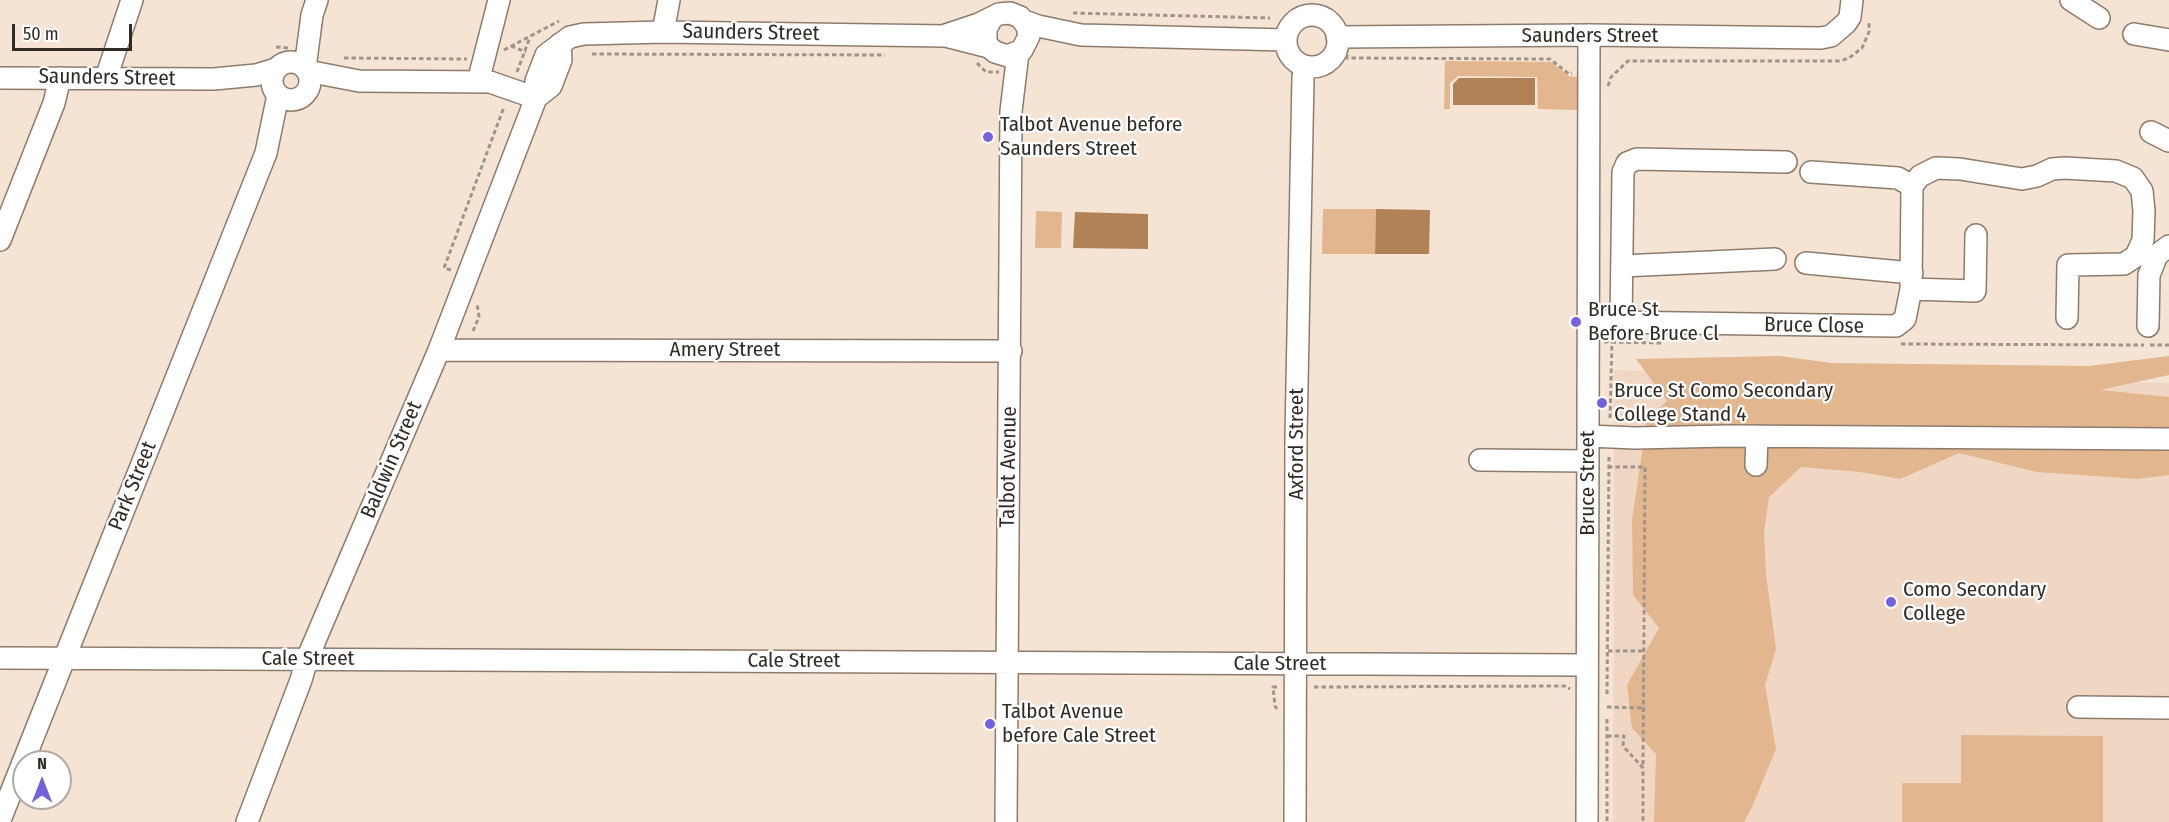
<!DOCTYPE html>
<style>
body{margin:0}
#map{position:relative;width:2169px;height:822px;overflow:hidden;background:#f5e3d3;font-family:"Fira Sans Condensed",sans-serif}
canvas{display:block}
.north{position:absolute;left:12px;top:750px;width:60px;height:60px;box-sizing:border-box;background:#fff;border:2px solid #adaaa8;border-radius:50%;rotate:0deg;font-size:16px;font-weight:700;line-height:24px;text-align:center;color:#312b25}
.north::after{content:'';display:block;margin:auto;width:21px;height:27px;background:#7362dc;clip-path:polygon(50% 0,100% 100%,50% 72%,0 100%)}
.scale{position:absolute;left:12px;top:24px;width:120px;height:27px;box-sizing:border-box;border:3px solid #312b25;border-top:0;padding-left:8px;font-size:18px;line-height:21px;white-space:nowrap;color:#312b25;-webkit-text-stroke:4px #fff;paint-order:stroke}
</style>
<div id="map">
<canvas width="2169" height="822"></canvas>
<div class="north">N</div>
<div class="scale">50 m</div>
</div>
<script>
const ctx = document.querySelector('canvas').getContext('2d');
ctx.lineJoin = 'round';
function fillPath(path, color) { ctx.fillStyle = color; ctx.fill(path, 'evenodd'); }
const shape = rows => new Path2D(rows.map(r => 'M' + r).join(''));
function trace(path, color, width, dash) { ctx.strokeStyle = color; ctx.lineWidth = width; ctx.lineCap = dash ? 'butt' : 'round'; ctx.setLineDash(dash || []); ctx.stroke(path); }
function write(font, color, halo, rows, align = 'center') {
  ctx.font = font + ' "Fira Sans Condensed",sans-serif'; ctx.lineWidth = 4.5; ctx.setLineDash([]); ctx.textBaseline = 'middle'; ctx.strokeStyle = halo; ctx.fillStyle = color; for (const [text, x, y, turn = 0] of rows) {
    ctx.save(); ctx.translate(x, y); ctx.rotate((+turn || 0) * Math.PI / 180); ctx.textAlign = isNaN(turn) ? turn : align; if (halo) ctx.strokeText(text, 0, 0); ctx.fillText(text, 0, 0); ctx.restore();
  }
}
fillPath(shape([
 [1614,370,2169,383,2169,822,1613,822]
]), '#f0d7c3');
fillPath(shape([
 [1445,61,1551,62,1569,76,1577,77,1579,110,1538,109,1537,77,1458,76,1450,83,1450,109,1444,109],
 [1323,209,1376,209,1375,254,1322,254],
 [1036,211,1062,212,1061,248,1035,248],
 [1780,356,1831,363,2089,366,2169,356,2169,375,2100,390,2169,397,2169,475,2137,479,2037,472,1959,453,1900,479,1860,472,1801,467,1769,497,1764,532,1766,574,1776,649,1765,685,1776,749,1752,807,1744,822,1654,822,1656,754,1632,728,1627,685,1659,628,1633,595,1632,520,1647,420,1667,401,1636,359],
 [1961,735,2103,736,2103,822,1902,822,1902,783,1961,783]
]), '#e2b68f');
fillPath(shape([
 [1459,78,1535,78,1535,105,1453,105,1453,84],
 [1376,209,1430,210,1429,254,1375,254],
 [1075,212,1148,214,1148,249,1073,248]
]), '#b28257');
const minor = shape([
 [2071,0,2099,18],
 '1286 41a26 26 0 1 1 52 0a26 26 0 1 1-52 0Z',
 [1024,21,1038,26,1081,35,1286,40],
 [663,32,669,0],
 [2134,34,2169,40],
 [946,35,979,24,999,14,1010,13,1020,17,1027,26,1029,36,1022,50,1008,56,995,52,989,47,986,42,986,29,992,18],
 [1337,37,1589,35,1821,38,1831,36,1846,23,1850,17,1852,0],
 '272 81a19 19 0 1 1 38 0a19 19 0 1 1-38 0Z',
 [305,68,312,15,317,0],
 [307,71,359,81,490,82,536,98],
 [0,78,214,79,256,75,276,69],
 [106,78,132,0],
 [478,82,499,0],
 [536,98,551,86,561,60,560,44],
 [2151,132,2169,141],
 [1811,172,1898,178,1912,186],
 [1912,186,1920,176,1936,168,1960,169,2022,179,2037,176,2052,169,2065,168,2116,171,2133,178,2142,191,2144,211,2143,240,2136,256,2124,264,2068,265,2067,318],
 [0,240,54,103,60,78],
 [1806,263,1912,273],
 [1622,266,1775,259],
 [1911,289,1975,291,1976,235],
 [1587,320,1612,322,1896,326,1905,319,1911,289,1912,186],
 [1621,322,1623,172,1627,163,1637,159,1786,162],
 [2148,326,2149,275,2157,255,2169,246],
 [439,350,1011,351],
 [1588,436,1635,438,1729,436,2169,439],
 [1480,460,1588,461],
 [1756,465,1757,436],
 [0,658,1587,665],
 [2078,707,2169,708],
 [0,820,266,153,278,95],
 [247,822,301,680,307,659,439,350,536,98,536,81,546,55,570,37,584,34,663,32,946,36,989,47],
 [1006,822,1011,111,1018,53],
 [1295,822,1296,436,1303,77,1305,66],
 [1587,822,1589,35]
]);
trace(minor, '#8d7c6e', 24);
trace(shape([
 [1073,13,1270,18],
 [511,46,526,52],
 [276,47,289,48],
 [504,50,559,21],
 [592,54,885,55],
 [1347,55,1347,58,1550,59,1569,74,1572,73],
 [344,58,467,59],
 [977,63,986,72,999,72],
 [517,72,530,37],
 [1323,77,1326,67,1338,58,1347,58],
 [1608,86,1611,77,1628,61,1840,61,1849,58,1862,48,1869,32,1869,21],
 [451,270,444,268,504,107],
 [473,331,479,317,477,303],
 [1604,342,1661,343],
 [1901,344,2144,345],
 [2150,345,2169,345],
 [1610,418,1612,341],
 [1608,467,1645,467,1643,768],
 [1608,651,1644,651],
 [1277,687,1273,687,1275,706,1277,709],
 [1314,687,1566,686,1570,689],
 [1607,694,1609,455],
 [1607,707,1645,708],
 [1607,719,1607,822],
 [1607,736,1624,736,1623,746,1643,768,1643,822]
]), '#a19489', 3, [4.5, 3]);
trace(minor, '#fff', 21);
for (const [x, y, r, color] of [
 [988,137,6,"#7362dc"],
 [1576,322,6,"#7362dc"],
 [1602,403,6,"#7362dc"],
 [1891,602,6,"#7362dc"],
 [990,724,6,"#7362dc"]
]) { const dot = new Path2D(); dot.arc(x, y, r, 0, 2 * Math.PI); ctx.fillStyle = color; ctx.fill(dot); trace(dot, '#fff', 2); }
write('21px', '#312b25', '#fff', [
 ["Saunders Street",751,33,1],
 ["Saunders Street",1590,36],
 ["Saunders Street",107,78,1],
 ["Bruce Close",1814,326,1],
 ["Amery Street",725,350],
 ["Axford Street",1297,444,-90],
 ["Baldwin Street",392,460,-67],
 ["Talbot Avenue",1009,467,-89],
 ["Bruce Street",1588,483,-90],
 ["Park Street",133,486,-68],
 ["Cale Street",308,659],
 ["Cale Street",794,661],
 ["Cale Street",1280,664]
]);
write('21px', '#312b25', '#fff', [
 ["Talbot Avenue before",1000,125],
 ["Saunders Street",1000,149],
 ["Bruce St",1588,310],
 ["Before Bruce Cl",1588,334],
 ["Bruce St Como Secondary",1614,391],
 ["College Stand 4",1614,415],
 ["Como Secondary",1903,590],
 ["College",1903,614],
 ["Talbot Avenue",1002,712],
 ["before Cale Street",1002,736]
], 'left');
</script>
